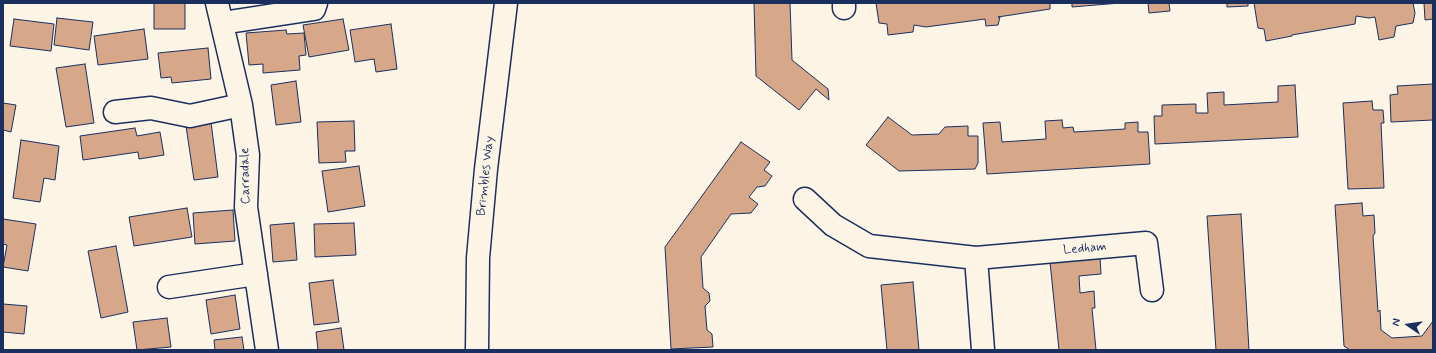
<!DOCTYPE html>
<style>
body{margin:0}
#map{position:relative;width:1436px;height:353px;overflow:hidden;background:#fcf5e5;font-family:Mynerve,sans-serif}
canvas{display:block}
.frame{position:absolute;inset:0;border:4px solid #1b2f5e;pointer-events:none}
.north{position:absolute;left:1388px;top:305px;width:40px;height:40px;-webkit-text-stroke:3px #fcf5e5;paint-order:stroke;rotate:283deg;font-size:11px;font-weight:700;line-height:16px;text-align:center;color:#1b2f5e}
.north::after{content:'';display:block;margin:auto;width:14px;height:18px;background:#1b2f5e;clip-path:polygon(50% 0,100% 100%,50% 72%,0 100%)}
</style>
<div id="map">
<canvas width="1436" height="353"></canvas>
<div class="frame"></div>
<div class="north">N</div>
</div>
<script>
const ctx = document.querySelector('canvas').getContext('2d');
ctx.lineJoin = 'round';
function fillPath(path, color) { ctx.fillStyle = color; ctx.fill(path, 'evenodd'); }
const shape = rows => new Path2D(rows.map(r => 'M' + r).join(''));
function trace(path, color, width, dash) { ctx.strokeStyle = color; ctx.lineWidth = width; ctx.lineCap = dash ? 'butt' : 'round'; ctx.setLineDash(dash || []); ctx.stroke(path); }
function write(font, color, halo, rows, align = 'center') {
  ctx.font = font + ' Mynerve,sans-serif'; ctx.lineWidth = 4; ctx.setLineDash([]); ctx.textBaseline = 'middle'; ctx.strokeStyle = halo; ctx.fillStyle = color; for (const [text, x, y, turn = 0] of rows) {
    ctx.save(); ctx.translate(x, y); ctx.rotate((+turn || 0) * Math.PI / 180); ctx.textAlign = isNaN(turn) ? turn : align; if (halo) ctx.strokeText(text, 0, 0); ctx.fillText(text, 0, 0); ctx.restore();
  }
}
const building = shape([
 [154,3,185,3,185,29,154,29,154,3],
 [754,3,790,3,792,60,828,89,829,100,816,89,799,110,756,76,754,3],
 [876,3,1050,3,1050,9,998,17,1000,17,998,25,986,26,985,19,926,27,914,25,913,32,888,35,887,24,879,23,876,3],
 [1072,3,1120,3,1072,7,1072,3],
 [1148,3,1169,3,1170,11,1149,13,1148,3],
 [1227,3,1248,3,1248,6,1227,7,1227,3],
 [1254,3,1413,3,1415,13,1413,23,1396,26,1394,37,1379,40,1375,17,1369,18,1356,16,1355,24,1292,35,1292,36,1266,41,1264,29,1258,28,1254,3],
 [1424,3,1433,3,1433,19,1425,20,1424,3],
 [57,18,93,22,89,50,54,45,57,18],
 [14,19,54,24,51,51,10,46,14,19],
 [343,19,349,50,309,57,303,25,343,19],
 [391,24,397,69,376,72,374,59,355,62,350,30,391,24],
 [144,29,148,59,98,65,94,36,144,29],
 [286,30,287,34,304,33,306,55,299,56,300,70,263,73,263,64,249,65,246,33,286,30],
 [208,48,211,79,172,83,171,77,161,78,158,53,208,48],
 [85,64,94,123,66,127,56,68,85,64],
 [296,81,301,122,276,125,271,85,296,81],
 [1433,84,1433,120,1391,122,1390,95,1398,94,1397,86,1433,84],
 [1295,85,1298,137,1155,144,1154,116,1162,116,1162,105,1196,104,1196,113,1208,113,1207,93,1224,92,1224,105,1278,102,1278,86,1295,85],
 [1372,101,1373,110,1383,110,1384,123,1381,123,1384,188,1348,189,1343,103,1372,101],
 [3,103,16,105,11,132,3,130,3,103],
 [888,117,912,135,939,134,945,127,968,126,968,136,978,136,978,163,975,169,899,171,866,145,888,117],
 [1062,120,1063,128,1073,127,1074,132,1125,129,1125,123,1138,122,1138,132,1148,132,1150,164,987,174,983,123,1000,122,1002,142,1046,139,1045,121,1062,120],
 [354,121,355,151,345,151,346,162,319,163,317,122,354,121],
 [211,122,218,177,194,180,186,126,211,122],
 [135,128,137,136,160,132,164,155,139,159,138,152,83,160,80,136,135,128],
 [21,140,59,146,55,180,44,178,40,202,13,198,21,140],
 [741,142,770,162,764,170,772,176,765,186,757,187,749,197,758,204,751,213,731,214,701,257,703,288,709,293,710,301,705,306,707,330,712,334,713,347,671,349,665,247,741,142],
 [359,166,365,206,328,212,322,171,359,166],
 [1362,203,1363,216,1374,215,1375,233,1373,236,1378,312,1380,310,1381,330,1392,338,1422,336,1433,321,1433,350,1350,350,1344,346,1335,205,1362,203],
 [187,208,192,237,134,246,129,217,187,208],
 [233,210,235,241,195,244,193,213,233,210],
 [1241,214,1249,350,1216,350,1207,216,1241,214],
 [3,219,36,224,28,271,3,267,7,245,3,244,3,219],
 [294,223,297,260,273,262,270,225,294,223],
 [354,223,356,255,315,257,314,224,354,223],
 [116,246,128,312,101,318,88,251,116,246],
 [1100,257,1101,274,1079,276,1080,293,1094,291,1095,308,1092,308,1096,350,1059,350,1050,262,1100,257],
 [333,280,339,322,314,325,309,283,333,280],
 [913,282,919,350,887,350,881,285,913,282],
 [235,295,240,329,211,334,206,300,235,295],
 [3,304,27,306,24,334,3,332,3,304],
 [167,318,171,347,137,350,133,322,167,318],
 [341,328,344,350,318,350,316,332,341,328],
 [242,337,244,350,215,350,214,340,242,337]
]);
fillPath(building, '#d6a788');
trace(building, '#1b2f5e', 1);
const minor = shape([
 [217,3,241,105,248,155,246,207,267,350],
 [844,3,844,8],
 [222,23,314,9,316,3],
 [115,112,151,108,190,116,241,105],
 [805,199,833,225,869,246,976,258],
 [169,287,256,274],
 [983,350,976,258,1146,243,1152,290]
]);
const tertiary = shape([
 [477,350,478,258,486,169,506,3]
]);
trace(minor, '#1b2f5e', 25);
trace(tertiary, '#1b2f5e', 25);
trace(minor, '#fcf5e5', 22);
trace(tertiary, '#fcf5e5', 22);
write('13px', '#1b2f5e', '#fcf5e5', [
 ["Carradale",246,176,-91],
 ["Brimbles Way",486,176,-84],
 ["Ledham",1085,249,-5]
]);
</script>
